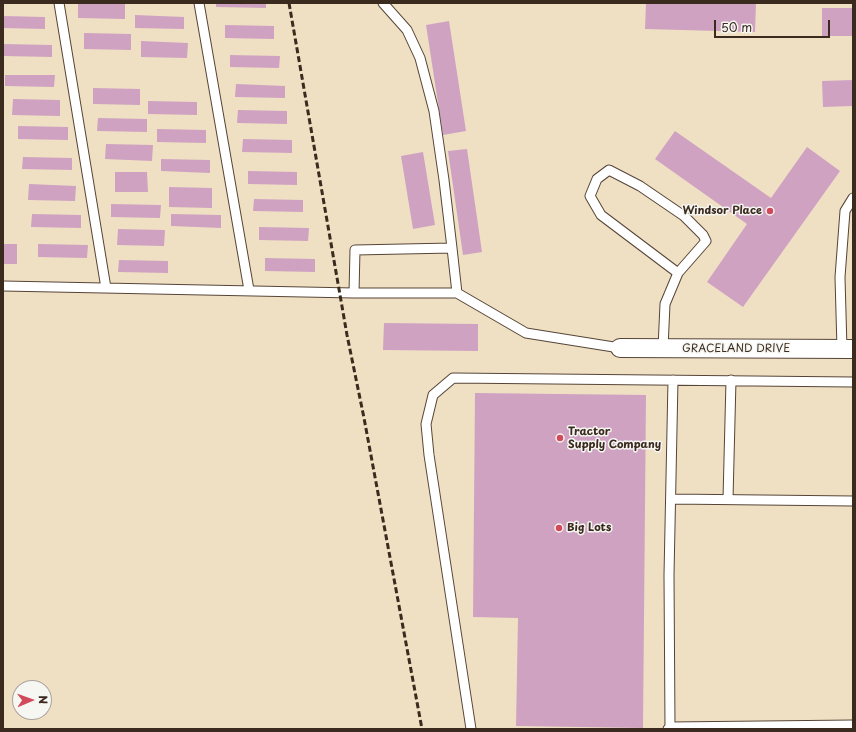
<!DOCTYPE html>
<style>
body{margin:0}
#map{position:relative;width:856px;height:732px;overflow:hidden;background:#efe0c3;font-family:"Playpen Sans",sans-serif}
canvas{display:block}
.frame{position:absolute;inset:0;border:4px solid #3b2a1e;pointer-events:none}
.north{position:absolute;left:12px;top:680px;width:40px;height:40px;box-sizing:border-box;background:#f6f6f2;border:1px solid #aba49d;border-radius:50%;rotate:88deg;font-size:11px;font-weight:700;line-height:16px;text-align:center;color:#3b2a1e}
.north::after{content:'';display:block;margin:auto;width:14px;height:18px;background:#d1495b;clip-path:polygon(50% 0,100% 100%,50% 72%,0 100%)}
.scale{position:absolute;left:714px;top:20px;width:116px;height:18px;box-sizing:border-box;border:2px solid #3b2a1e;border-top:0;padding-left:5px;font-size:12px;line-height:14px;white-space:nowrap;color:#3b2a1e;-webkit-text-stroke:3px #f6f6f2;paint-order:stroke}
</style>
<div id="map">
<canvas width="856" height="732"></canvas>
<div class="frame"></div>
<div class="north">N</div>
<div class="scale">50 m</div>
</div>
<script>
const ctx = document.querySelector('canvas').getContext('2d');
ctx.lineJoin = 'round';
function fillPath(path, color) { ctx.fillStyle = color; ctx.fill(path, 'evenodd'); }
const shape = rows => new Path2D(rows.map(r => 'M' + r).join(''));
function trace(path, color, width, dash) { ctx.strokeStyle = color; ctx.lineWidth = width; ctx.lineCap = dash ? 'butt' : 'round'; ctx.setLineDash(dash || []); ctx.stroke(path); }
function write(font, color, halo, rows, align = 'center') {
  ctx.font = font + ' "Playpen Sans",sans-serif'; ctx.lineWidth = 3; ctx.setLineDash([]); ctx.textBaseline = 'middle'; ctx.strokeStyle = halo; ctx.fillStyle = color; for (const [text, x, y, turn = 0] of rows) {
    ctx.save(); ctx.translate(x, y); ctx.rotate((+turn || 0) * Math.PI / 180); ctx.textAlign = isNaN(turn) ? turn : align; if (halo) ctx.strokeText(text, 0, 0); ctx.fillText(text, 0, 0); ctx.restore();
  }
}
fillPath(shape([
 [78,3,125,4,125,19,78,18],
 [216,3,266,3,266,8,216,7],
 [646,3,756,3,755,32,645,29],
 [822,8,853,8,853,36,822,36],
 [135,15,184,17,184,29,135,28],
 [3,16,45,17,45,29,3,28],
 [449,21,466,131,443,135,426,25],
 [225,25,274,26,274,39,225,38],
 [84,33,131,34,131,50,84,49],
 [141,41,188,43,187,58,141,57],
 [3,44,52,45,52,57,3,56],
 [230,55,280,56,279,68,230,67],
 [5,75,55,75,54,87,5,86],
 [853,80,853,106,823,107,822,81],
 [236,84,285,86,285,98,235,97],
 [93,88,140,89,140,105,93,104],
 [13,99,60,100,60,116,12,115],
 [148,101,197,102,197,115,148,114],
 [238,110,287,111,287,124,237,123],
 [98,118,147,119,147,132,97,131],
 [18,126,68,127,68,140,18,139],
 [157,129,206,130,206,143,157,142],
 [675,131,771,198,807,147,840,171,743,307,707,282,747,224,655,159],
 [243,139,292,140,292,153,242,152],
 [106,144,153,145,152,161,105,159],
 [467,149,482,252,463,255,448,151],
 [423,152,435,225,413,229,401,156],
 [23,157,72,158,72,170,22,169],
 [161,159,210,160,210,173,161,171],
 [248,171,297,172,297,185,248,184],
 [115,172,147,172,148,192,115,192],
 [29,184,76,186,75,201,28,200],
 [169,187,212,188,212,208,169,207],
 [254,199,303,200,303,212,253,211],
 [111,204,161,205,160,218,111,217],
 [32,214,81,215,81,228,31,227],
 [171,214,221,215,221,228,171,226],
 [259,227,309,228,308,241,259,240],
 [118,229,165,230,164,246,117,245],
 [3,244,17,244,17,264,3,264],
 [38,244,88,245,87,258,38,257],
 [265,258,315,259,315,272,265,271],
 [119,260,168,261,168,273,118,272],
 [384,323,478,324,478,351,383,350],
 [475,393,646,395,643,728,516,726,518,618,473,617]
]), '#cfa2c2');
const service = shape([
 [59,3,106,288],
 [199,3,249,290],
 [383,3,407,30,420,58,434,111,444,180,452,248],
 [3,286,354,293],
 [457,293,354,293,355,250,452,248,457,293,526,333,620,348],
 [663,348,665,304,678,273,601,215,590,196,597,179,609,170,640,186,684,216,703,235,706,241,678,273],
 [842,349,840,277,845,211,853,198],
 [671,499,853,501],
 [728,499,731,380],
 [670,727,669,575,673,380],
 [471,729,429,455,426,424,433,395,453,378,853,382],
 [668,729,670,727,853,725]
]);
const minor = shape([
 [620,348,853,349]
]);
trace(service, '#564537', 11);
trace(minor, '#564537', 20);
trace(service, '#fff', 9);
trace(minor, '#fff', 18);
trace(shape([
 [289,3,347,335,364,418,422,729]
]), '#3b2a1e', 3, [6, 3]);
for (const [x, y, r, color] of [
 [770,211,4,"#d1495b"],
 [560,438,4,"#d1495b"],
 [559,528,4,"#d1495b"]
]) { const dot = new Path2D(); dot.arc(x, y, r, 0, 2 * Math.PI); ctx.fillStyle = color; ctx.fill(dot); trace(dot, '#f6f6f2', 1.5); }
write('bold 11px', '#3b2a1e', '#f6f6f2', [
 ["Windsor Place",762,211,"right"],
 ["Tractor",568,432],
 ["Supply Company",568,445],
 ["Big Lots",567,528]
], 'left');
write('11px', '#3b2a1e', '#f6f6f2', [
 ["GRACELAND DRIVE",736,349]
]);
</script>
